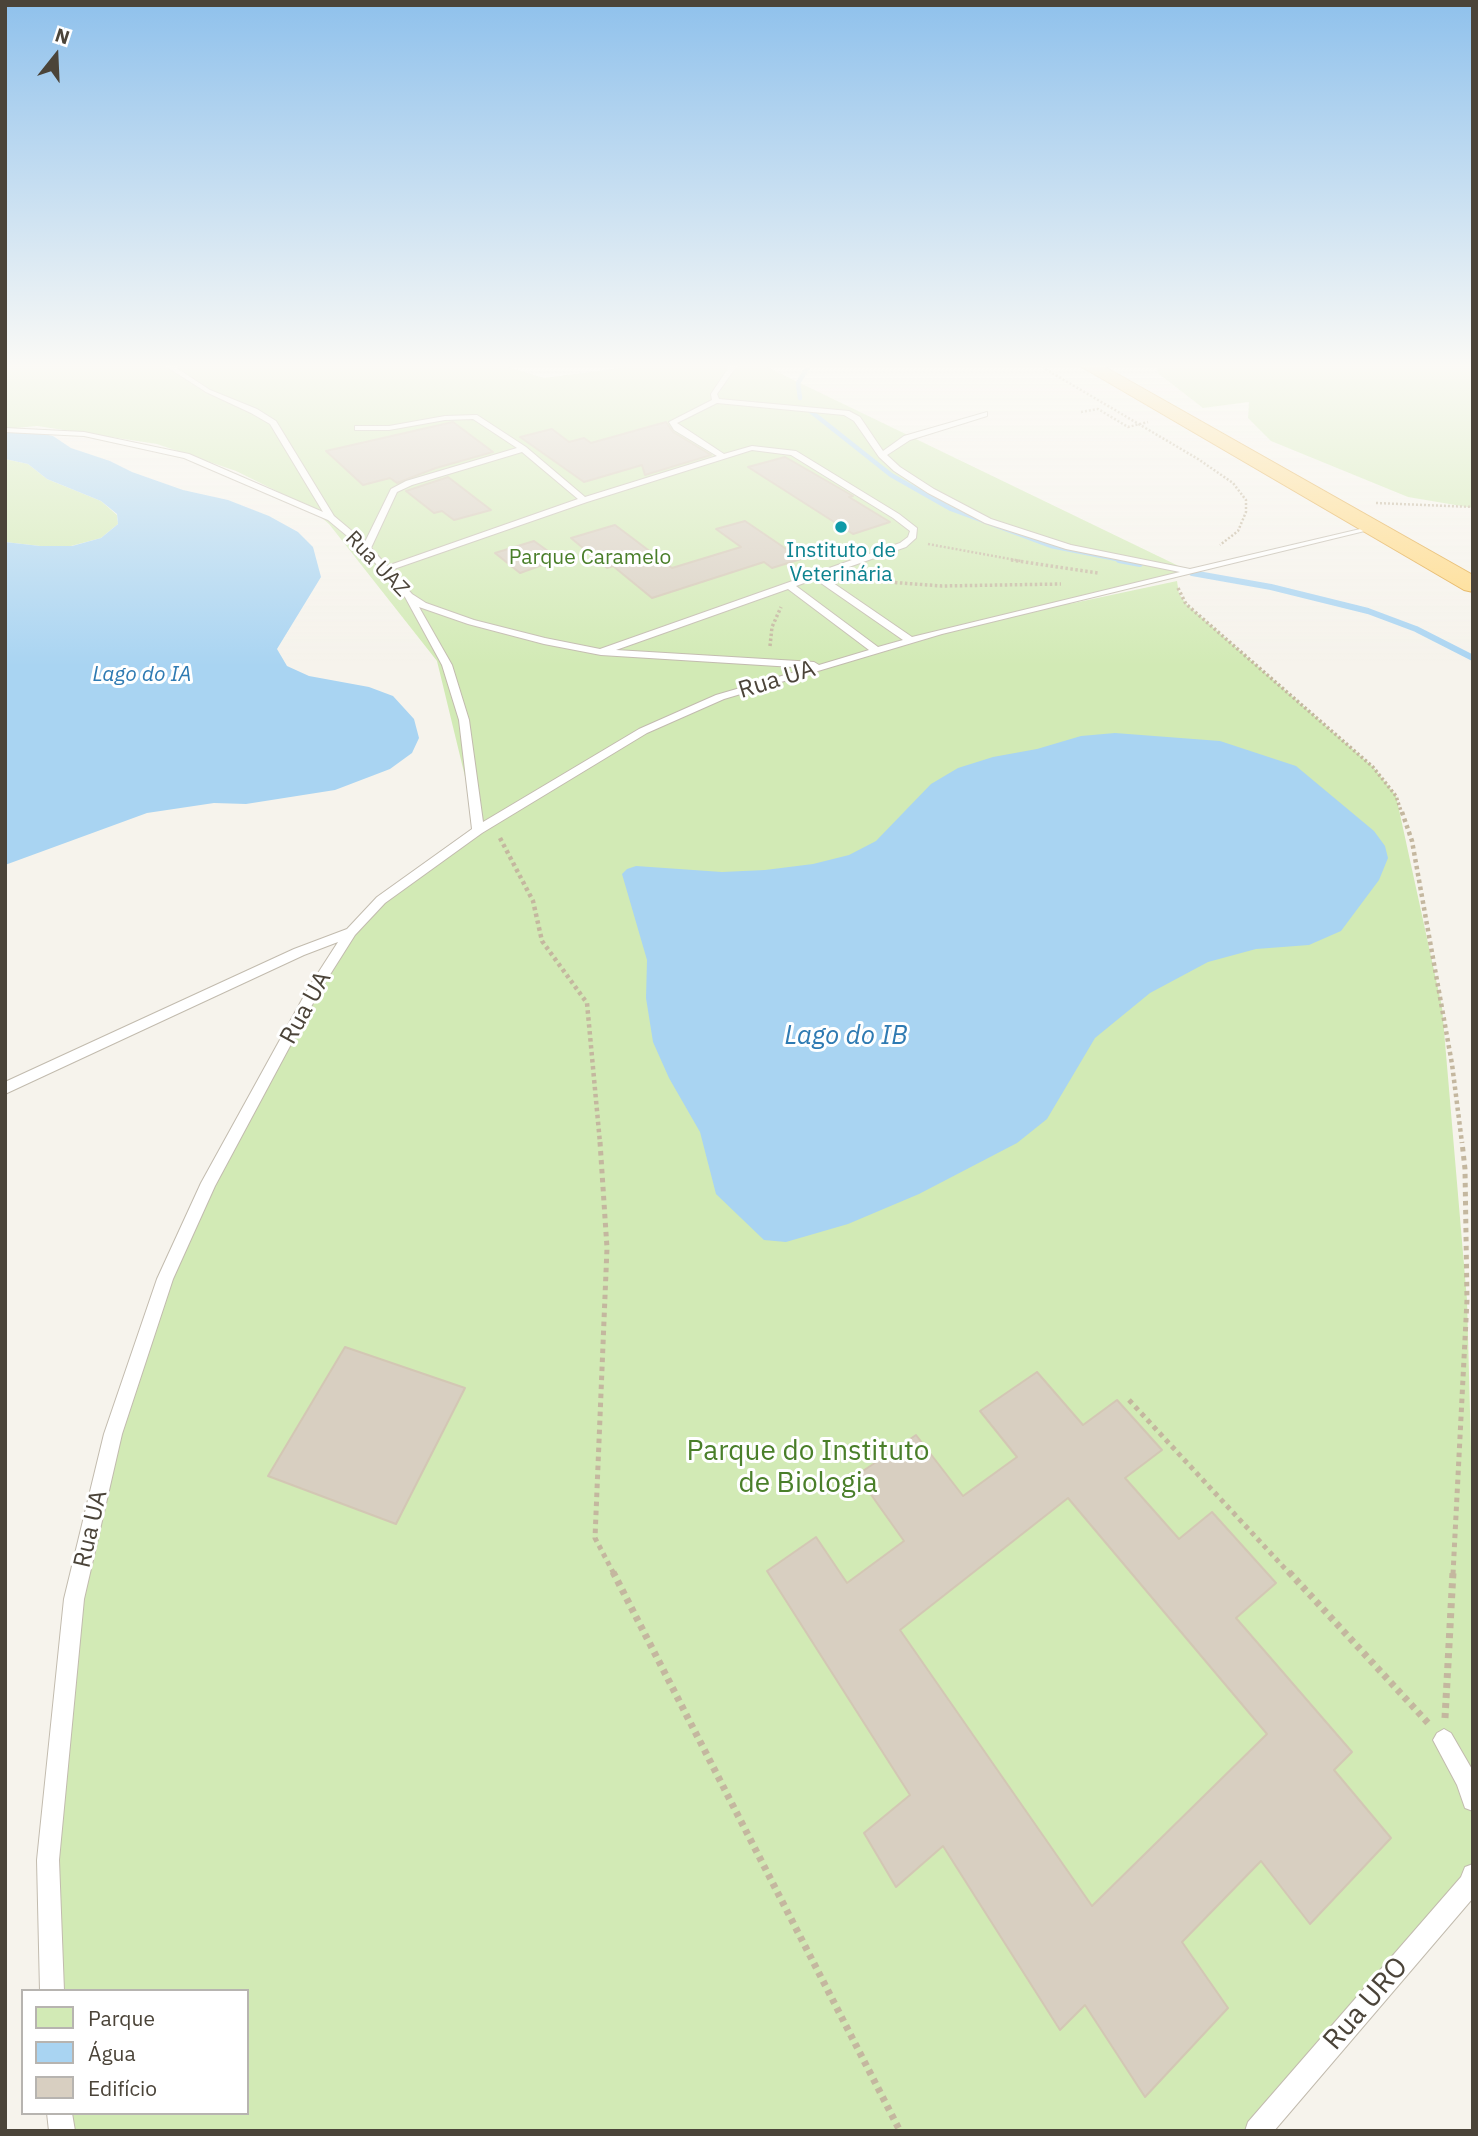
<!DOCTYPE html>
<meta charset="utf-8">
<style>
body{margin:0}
#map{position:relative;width:1478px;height:2136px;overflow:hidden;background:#f6f3ec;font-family:"IBM Plex Sans",sans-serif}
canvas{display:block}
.frame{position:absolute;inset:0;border:7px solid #4b4439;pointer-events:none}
.legend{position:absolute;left:21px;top:1989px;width:228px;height:126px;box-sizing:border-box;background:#fff;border:2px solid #b7b4b0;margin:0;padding:9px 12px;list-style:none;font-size:21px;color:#4b4439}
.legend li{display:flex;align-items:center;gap:14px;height:35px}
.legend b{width:35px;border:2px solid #b7b4b0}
.north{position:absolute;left:21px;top:21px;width:70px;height:70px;-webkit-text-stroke:5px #fff;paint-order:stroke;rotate:18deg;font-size:19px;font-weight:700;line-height:28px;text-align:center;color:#4b4439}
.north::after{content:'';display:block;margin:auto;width:24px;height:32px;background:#4b4439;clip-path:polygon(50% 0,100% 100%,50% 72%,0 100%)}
</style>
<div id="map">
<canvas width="1478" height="2136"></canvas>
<div class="frame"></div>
<ul class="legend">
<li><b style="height:19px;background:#d2eab5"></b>Parque</li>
<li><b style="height:19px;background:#a9d4f2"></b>Água</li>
<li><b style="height:19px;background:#d8cfc1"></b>Edifício</li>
</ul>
<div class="north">N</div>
</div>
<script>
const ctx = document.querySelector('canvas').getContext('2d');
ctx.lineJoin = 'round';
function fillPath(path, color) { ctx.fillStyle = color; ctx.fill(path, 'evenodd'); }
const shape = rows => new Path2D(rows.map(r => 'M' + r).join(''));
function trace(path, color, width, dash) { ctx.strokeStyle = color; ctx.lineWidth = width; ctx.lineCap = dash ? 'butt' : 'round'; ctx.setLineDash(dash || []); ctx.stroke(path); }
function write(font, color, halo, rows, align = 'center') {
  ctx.font = font + ' "IBM Plex Sans",sans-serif'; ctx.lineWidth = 6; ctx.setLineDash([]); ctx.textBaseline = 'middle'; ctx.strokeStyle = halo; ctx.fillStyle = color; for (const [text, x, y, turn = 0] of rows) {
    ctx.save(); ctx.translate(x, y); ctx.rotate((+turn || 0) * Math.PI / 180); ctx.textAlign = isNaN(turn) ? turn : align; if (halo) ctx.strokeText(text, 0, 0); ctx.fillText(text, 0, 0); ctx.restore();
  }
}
fillPath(shape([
 [5,367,508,367,544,378,628,367,767,367,1189,571,1069,604,1177,581,1179,594,1186,604,1373,767,1396,796,1442,1007,1467,1300,1473,1522,1473,1869,1257,2131,62,2131,59,2113,247,2113,247,1991,52,1991,48,1860,74,1599,165,1279,314,990,381,900,478,830,437,661,329,524,309,507,236,471,157,444,37,426,5,429],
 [1157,367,1473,367,1473,508,1408,497,1271,441,1248,418,1249,402,1203,408,1159,374],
 [5,459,28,464,47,479,101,501,117,515,118,524,101,538,71,546,40,546,5,542]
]), '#d2eab5');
fillPath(shape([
 [5,433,39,433,53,436,71,448,110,461,132,472,183,490,228,500,269,516,298,532,313,547,321,577,277,649,287,666,309,676,369,687,393,696,414,719,419,738,412,753,390,769,335,790,246,804,214,803,147,813,5,865,5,542,40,546,72,546,101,538,118,524,117,514,101,501,47,479,28,464,5,459],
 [1115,733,1220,741,1296,766,1374,831,1385,846,1388,858,1379,880,1341,931,1309,945,1256,949,1208,962,1150,993,1095,1038,1047,1119,1017,1143,919,1194,848,1224,786,1242,764,1240,716,1194,700,1132,669,1078,653,1042,646,998,647,960,622,874,627,869,636,866,722,872,765,870,813,864,849,855,876,841,931,784,958,768,993,757,1037,749,1081,736]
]), '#a9d4f2');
trace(shape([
 [800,398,798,383,808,367],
 [809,410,891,475,951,509,1051,546,1127,561]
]), '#a9d4f2', 4.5);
trace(shape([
 [1119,560,1140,564],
 [1192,573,1271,587,1368,611,1416,629,1473,658]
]), '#a9d4f2', 6);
const building = shape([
 [453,422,493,452,436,468,397,483,390,478,363,485,326,451,453,422],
 [666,422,673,432,711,455,645,475,642,465,584,482,520,437,552,429,569,442,584,438,591,443,666,422],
 [785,457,853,496,849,497,890,522,853,534,748,467,785,457],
 [448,477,491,510,454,520,442,511,434,513,406,491,448,477],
 [745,521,801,559,772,568,764,562,652,598,613,566,607,568,571,538,615,525,672,568,741,547,716,529,745,521],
 [534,541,559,559,520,573,495,553,534,541],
 [345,1347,465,1388,396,1524,268,1476,345,1347],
 [1037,1372,1083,1425,1117,1400,1162,1450,1125,1478,1179,1539,1212,1512,1276,1583,1236,1618,1352,1752,1334,1770,1391,1838,1310,1924,1261,1861,1182,1942,1228,2008,1145,2097,1085,2005,1060,2030,943,1846,896,1887,864,1833,910,1795,767,1571,816,1537,847,1583,904,1541,857,1475,916,1435,963,1496,1017,1457,980,1411,1037,1372],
 [1068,1498,1267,1734,1092,1906,900,1630,1068,1498]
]);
fillPath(building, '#d8cfc1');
trace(building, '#d3c7b4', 2);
const service = shape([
 [167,367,175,367,210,390,257,409,276,421,334,516,365,542,391,489,406,481,517,448,473,419,445,420,389,430,355,430,355,426,389,426,445,416,477,415,526,447,585,497,717,456,674,430,669,422,712,400,711,394,729,367,736,367,717,394,719,399,849,411,860,417,883,451,904,436,987,412,987,416,910,440,887,455,900,467,934,489,991,519,1071,545,1190,569,1373,526,1377,528,942,634,724,699,647,733,482,833,385,903,355,935,319,992,215,1186,173,1279,122,1434,84,1599,59,1860,64,1991,40,1991,37,1860,64,1599,104,1434,157,1279,201,1183,309,987,338,942,304,955,5,1094,5,1082,294,949,347,929,377,897,472,829,459,720,442,665,405,597,364,550,328,520,184,458,84,436,5,432,5,428,84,432,189,454,323,512,270,424,251,413,206,392,167,367],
 [717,403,844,415,854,421,879,457,894,471,928,493,985,523,1066,549,1180,572,912,637,823,576,906,547,916,538,917,528,899,514,796,451,752,446,724,454,677,423,717,403],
 [752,450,791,455,893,518,910,531,908,537,900,543,600,649,545,638,474,620,426,603,412,594,391,570,587,502,752,450],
 [522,452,578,499,387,566,371,548,397,492,412,485,522,452],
 [815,579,903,640,878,647,796,586,815,579],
 [788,589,869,650,819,665,814,662,616,650,788,589],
 [419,607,468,624,544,644,601,655,809,668,716,695,639,729,483,822,469,720,452,665,419,607],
 [1444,1729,1451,1733,1473,1771,1473,1811,1465,1808,1457,1785,1433,1740,1437,1733,1444,1729],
 [1473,1864,1473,1898,1274,2131,1245,2131,1248,2122,1461,1877,1465,1867,1473,1864],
 [47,2113,72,2113,75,2131,49,2131,47,2113]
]);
const trunk = shape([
 [1082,367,1105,367,1473,575,1473,592,1464,590,1082,367]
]);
trace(service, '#c2bbae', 2);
trace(trunk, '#e0a43c', 2);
trace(shape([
 [1042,367,1198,459,1233,483,1246,500,1246,512,1238,531,1220,545],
 [1081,412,1098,409,1128,427,1148,422],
 [1376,503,1473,507],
 [928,544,1021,561]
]), '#c4b79f', 2.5, [2, 2]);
trace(shape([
 [1011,560,1098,573],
 [860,580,942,586,1061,584],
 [1178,588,1186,604,1373,767,1396,796,1402,814],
 [770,646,772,627,781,607]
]), '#c4b79f', 3.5, [2.5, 2.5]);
trace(shape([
 [1402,812,1412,841,1452,1064,1462,1143],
 [500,838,533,901,542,941,587,1003,600,1143]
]), '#c4b79f', 4.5, [3.5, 3.5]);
trace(shape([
 [600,1142,607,1248,595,1538,614,1574],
 [1129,1400,1290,1574],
 [1453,1574,1467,1300,1465,1169,1462,1142]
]), '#c4b79f', 5, [4.5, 4.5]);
trace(shape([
 [613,1572,900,2131],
 [1289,1572,1429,1724],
 [1445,1718,1453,1572]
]), '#c4b79f', 7, [5, 5]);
fillPath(service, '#fff');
fillPath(trunk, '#ffd985');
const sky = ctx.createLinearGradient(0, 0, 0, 666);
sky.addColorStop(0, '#8fc1ec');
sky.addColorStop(0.55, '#fbfaf6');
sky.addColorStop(1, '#fbfaf600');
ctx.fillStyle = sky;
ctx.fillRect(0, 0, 1478, 666);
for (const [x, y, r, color] of [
 [841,527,7,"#0f9aa8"]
]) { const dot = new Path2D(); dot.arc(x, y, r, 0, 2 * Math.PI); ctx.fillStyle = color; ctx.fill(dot); trace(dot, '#fff', 2.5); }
write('21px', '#0d838f', '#fff', [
 ["Instituto de",841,551],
 ["Veterinária",841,575]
]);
write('21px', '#4a7f2a', '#fff', [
 ["Parque Caramelo",590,558]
]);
write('21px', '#4b4439', '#fff', [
 ["Rua UAZ",377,564,46]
]);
write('italic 21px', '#2e7ab2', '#fff', [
 ["Lago do IA",142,675]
]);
write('24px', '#4b4439', '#fff', [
 ["Rua UA",777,680,-17],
 ["Rua UA",306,1008,-61],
 ["Rua UA",91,1529,-77]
]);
write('italic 26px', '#2e7ab2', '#fff', [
 ["Lago do IB",846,1036]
]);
write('28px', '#4a7f2a', '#fff', [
 ["Parque do Instituto",808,1452],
 ["de Biologia",808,1484]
]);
write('28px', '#4b4439', '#fff', [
 ["Rua URO",1366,2004,-49]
]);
</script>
